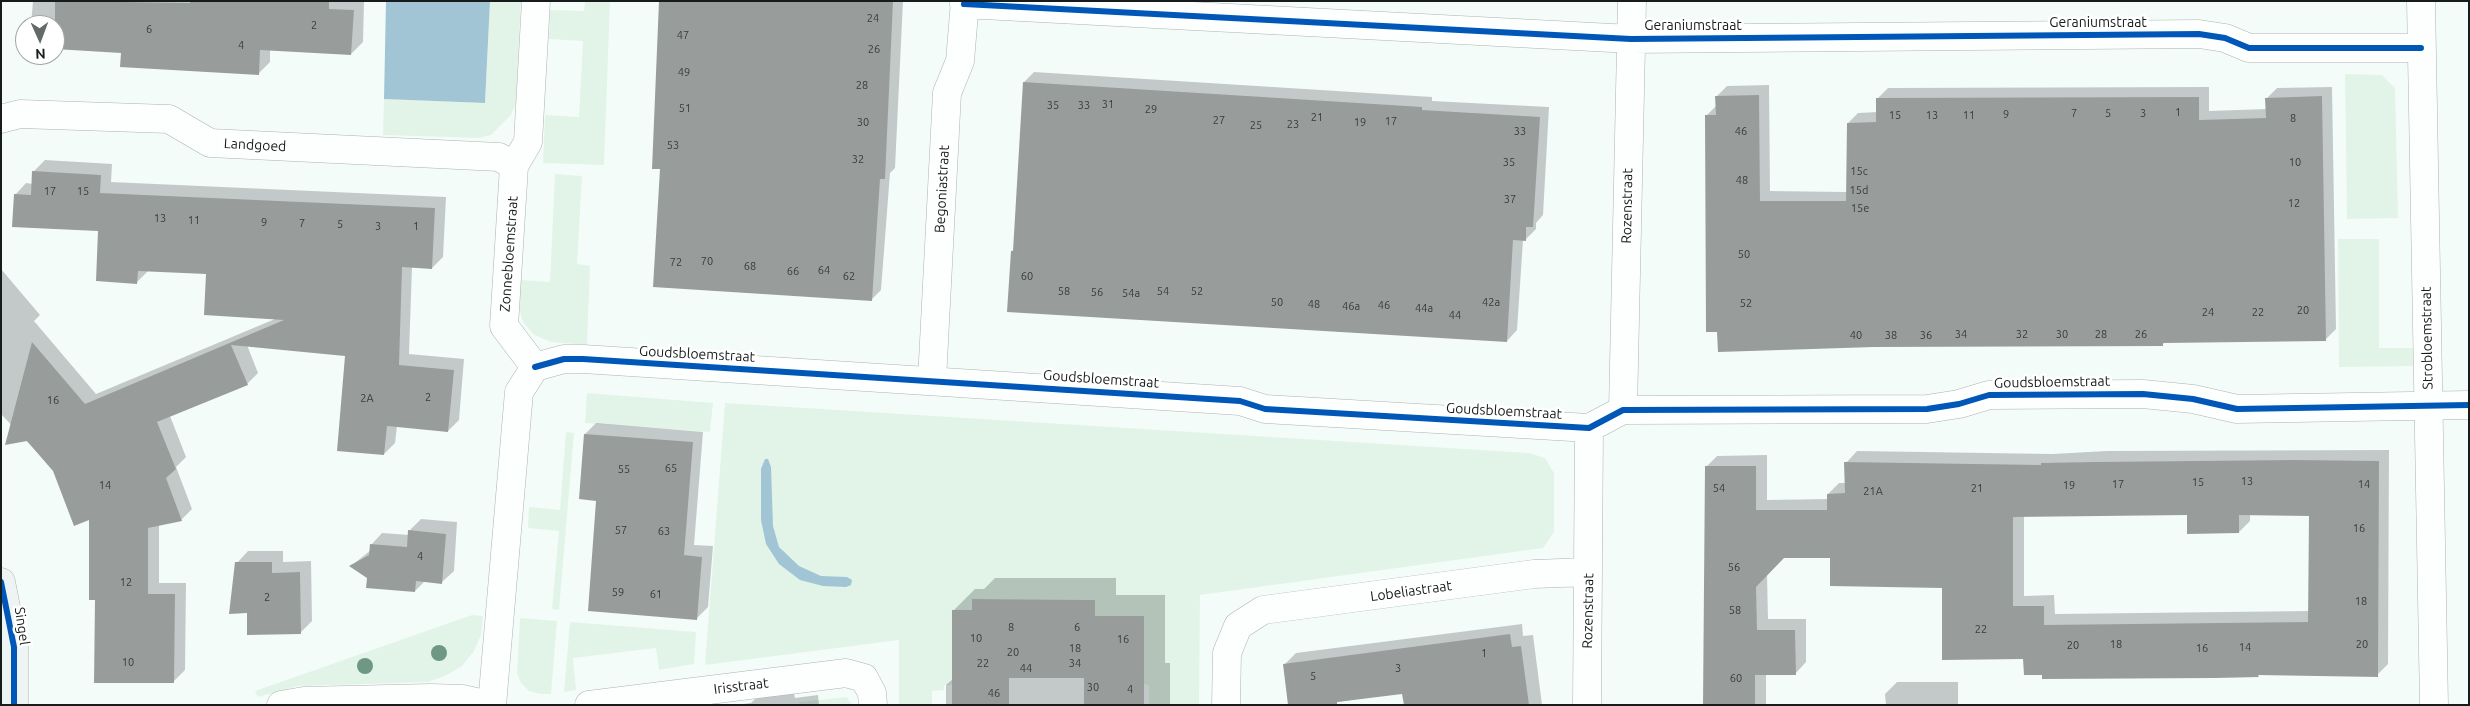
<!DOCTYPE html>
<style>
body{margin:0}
#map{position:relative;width:2470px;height:706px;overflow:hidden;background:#f4fcfa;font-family:Ubuntu,sans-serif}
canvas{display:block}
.frame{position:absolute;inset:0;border:2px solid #161b1b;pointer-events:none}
.north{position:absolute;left:15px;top:15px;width:50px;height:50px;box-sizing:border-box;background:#fff;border:1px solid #a2a4a4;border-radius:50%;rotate:178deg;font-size:14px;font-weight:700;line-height:20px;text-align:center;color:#161b1b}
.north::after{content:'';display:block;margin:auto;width:18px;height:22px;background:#646a69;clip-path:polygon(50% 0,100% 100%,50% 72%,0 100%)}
</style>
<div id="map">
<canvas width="2470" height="706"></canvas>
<div class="frame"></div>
<div class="north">N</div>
</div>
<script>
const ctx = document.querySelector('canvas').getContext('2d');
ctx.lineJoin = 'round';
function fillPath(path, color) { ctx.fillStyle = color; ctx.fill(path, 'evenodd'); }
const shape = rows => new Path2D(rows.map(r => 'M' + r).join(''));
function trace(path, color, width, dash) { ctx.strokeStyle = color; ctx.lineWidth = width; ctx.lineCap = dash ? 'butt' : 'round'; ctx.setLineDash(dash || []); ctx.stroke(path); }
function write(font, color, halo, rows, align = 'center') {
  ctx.font = font + ' Ubuntu,sans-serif'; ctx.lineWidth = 5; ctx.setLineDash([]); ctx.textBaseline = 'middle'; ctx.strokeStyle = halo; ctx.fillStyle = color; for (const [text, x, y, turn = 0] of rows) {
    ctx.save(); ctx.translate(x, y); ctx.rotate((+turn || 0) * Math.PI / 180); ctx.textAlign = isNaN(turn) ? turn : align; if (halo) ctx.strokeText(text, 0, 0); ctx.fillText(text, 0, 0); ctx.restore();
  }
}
fillPath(shape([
 [490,1,521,1,516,103,511,115,491,135,479,138,383,135,384,99,485,103],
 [585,1,610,1,604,165,543,163,545,115,579,117,583,41,549,39,550,10,584,11],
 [2345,74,2382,75,2395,88,2398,218,2347,219],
 [555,174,582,176,577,264,590,266,587,345,551,342,534,335,523,322,519,307,520,280,550,282],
 [2338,239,2379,239,2379,348,2418,348,2417,366,2339,367],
 [587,393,713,403,710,432,585,423],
 [725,403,1529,453,1545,458,1554,473,1554,532,1543,548,1200,595,1199,705,1149,705,1149,685,1144,684,1095,616,1094,600,972,599,972,610,952,610,952,685,944,685,944,690,932,691,932,705,899,705,899,640,705,665],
 [566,432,574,433,559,610,552,609,559,531,528,528,529,507,560,510],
 [472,615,483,616,481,635,474,651,462,666,445,676,428,682,298,686,258,697,255,691],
 [520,618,557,621,551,694,540,694,529,691,521,683,517,673],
 [570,622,696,632,694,664,659,670,656,648,573,658,576,690,564,692],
 [847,697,852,705,800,705,799,702]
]), '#e2f4e8');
fillPath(shape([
 [386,1,490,1,485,103,384,99],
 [765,459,768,459,771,467,773,526,779,547,799,566,821,576,847,577,852,580,851,585,846,587,823,586,800,580,779,564,766,544,761,520,761,469]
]), '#a1c5d5');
fillPath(shape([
 [33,1,364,1,363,42,351,54,270,50,270,62,258,74,122,52,55,48,55,25,31,25],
 [661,1,903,1,895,168,890,173,881,290,871,300,661,168],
 [1034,72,1432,97,1432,101,1549,107,1543,215,1536,223,1536,229,1525,240,1523,240,1517,330,1507,341,1012,251,1014,249,1024,82],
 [1769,85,1770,191,1847,192,1848,123,1858,113,1878,112,1877,99,1888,88,2209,87,2209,111,2267,109,2267,98,2277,88,2332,87,2336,329,2325,340,2165,342,2162,345,1874,346,1719,351,1706,116,1717,105,1717,96,1727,86],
 [45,160,112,164,111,182,446,197,443,257,432,268,412,267,409,354,464,359,459,420,448,431,397,426,395,443,384,454,347,355,247,345,258,373,247,384,170,416,186,457,176,467,192,509,181,520,159,524,159,583,186,583,185,670,174,681,96,599,91,518,54,470,1,414,1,269,40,315,34,321,96,394,275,319,207,273,149,270,137,282,100,230,15,195,26,183,33,184,34,171],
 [596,423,703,432,694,545,713,546,708,607,697,618,598,500,585,434],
 [2389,450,2388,664,2377,675,2044,674,1943,587,1831,556,1784,556,1767,574,1768,619,1806,619,1806,662,1795,674,1766,674,1766,705,1705,705,1706,467,1717,456,1767,455,1767,500,1828,499,1828,494,1839,483,1846,483,1846,463,1857,451,2052,454,2107,451],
 [2188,514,2239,532,2250,521,2250,514,2310,515,2310,611,2055,614,2054,595,2024,596,2024,516],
 [421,519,457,522,454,571,442,582,425,581,415,591,368,577,351,566,371,550,371,545,382,533,409,535,409,531],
 [248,551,283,551,283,562,311,561,312,621,301,632,248,612,237,563],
 [995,578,1116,578,1116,595,1165,595,1165,663,1170,663,1170,705,946,705,946,685,954,678,953,611,975,589,984,589],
 [1522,624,1523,636,1533,635,1542,705,1405,705,1403,692,1319,705,1284,665,1296,653],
 [1897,682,1958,682,1958,705,1886,705,1885,694],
 [794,693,795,698,818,695,819,705,735,705,751,703,756,698]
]), '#0003');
fillPath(shape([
 [55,1,190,3,190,1,329,1,329,9,354,10,351,55,260,50,259,75,120,67,121,53,55,49],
 [659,1,893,1,885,179,880,179,872,301,653,287,660,169,652,169],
 [1023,82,1422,107,1422,110,1540,117,1533,227,1526,227,1526,241,1513,240,1507,342,1007,312,1011,251,1013,251],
 [1759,95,1760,201,1846,201,1847,123,1876,122,1876,98,2199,97,2199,120,2266,118,2265,98,2322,96,2326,341,2163,343,2163,346,1874,347,1718,352,1717,332,1706,332,1705,115,1716,115,1715,96],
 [32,171,101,175,100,193,435,208,432,269,402,267,399,365,454,370,448,432,387,426,384,455,337,451,345,356,231,345,248,385,157,422,176,469,166,478,182,521,148,528,148,594,175,594,174,683,94,683,95,600,89,600,89,520,74,526,53,471,27,441,5,445,32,342,85,404,284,320,204,315,206,274,138,271,137,284,96,281,98,231,12,227,14,194,31,195],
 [584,434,693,442,684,555,702,557,697,620,588,611,596,501,579,499],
 [2296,460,2379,461,2378,677,2258,675,2259,677,2215,678,2042,679,2042,675,2024,675,2023,659,1942,660,1942,588,1830,586,1830,558,1784,558,1756,587,1757,630,1795,630,1796,675,1755,675,1755,705,1703,705,1705,466,1756,466,1756,510,1827,510,1827,494,1845,493,1844,462,2041,465,2041,463,2095,462],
 [2187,515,2187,534,2239,533,2239,515,2309,516,2308,622,2044,625,2044,606,2013,606,2013,517],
 [408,530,446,534,442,584,416,581,415,592,366,588,367,578,349,566,369,555,370,544,407,547],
 [235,562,272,562,272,573,300,572,301,634,247,635,247,613,229,614],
 [972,599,1095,600,1095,616,1144,616,1144,705,1084,705,1084,678,1009,678,1009,705,952,705,952,610,972,610],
 [1510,634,1512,647,1521,646,1529,705,1404,705,1402,694,1337,702,1337,705,1288,705,1283,664]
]), '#989d9b');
const street = shape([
 [2421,1,2434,705],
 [964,4,1631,39,2199,34,2225,38,2249,48,2421,48],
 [1,119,20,114,169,119,210,143,499,157,514,166],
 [535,367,564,359,583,359,1240,401,1265,409,1589,428,1623,410,1927,409,1959,404,1989,395,2143,394,2193,399,2237,409,2469,405],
 [932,380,947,93,960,61,965,1],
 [1623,410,1632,1],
 [281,705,304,701,431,698,462,699,489,705],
 [492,705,519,392,535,367,504,326,514,166,528,142,536,1],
 [589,705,846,673,864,678,872,693,873,705],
 [1226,705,1227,653,1238,626,1263,610,1534,574,1588,572],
 [1587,705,1589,428]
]);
const secondary = shape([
 [1,582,14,647,14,705]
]);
trace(street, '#acb3b1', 29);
trace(secondary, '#acb3b1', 29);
trace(street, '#fdfffe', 28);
trace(secondary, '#eef3f3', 28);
trace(shape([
 [964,4,1631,39,2199,34,2225,38,2249,48,2421,48],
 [535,367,564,359,583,359,1240,401,1265,409,1589,428,1623,410,1927,409,1959,404,1989,395,2143,394,2193,399,2237,409,2469,405],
 [1,582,14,647,14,705]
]), '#0057b8', 6);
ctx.fillStyle = '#6e9883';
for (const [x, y] of [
 [439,653],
 [365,666]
]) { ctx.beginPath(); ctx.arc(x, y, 8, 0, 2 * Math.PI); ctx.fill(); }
write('11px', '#363c3b', null, [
 ["24",873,18],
 ["2",314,25],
 ["6",149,29],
 ["47",683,35],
 ["4",241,45],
 ["26",874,49],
 ["49",684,72],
 ["28",862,85],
 ["31",1108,104],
 ["35",1053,105],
 ["33",1084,105],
 ["51",685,108],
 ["29",1151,109],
 ["1",2178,112],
 ["7",2074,113],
 ["5",2108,113],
 ["3",2143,113],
 ["9",2006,114],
 ["15",1895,115],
 ["13",1932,115],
 ["11",1969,115],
 ["21",1317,117],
 ["8",2293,118],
 ["27",1219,120],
 ["17",1391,121],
 ["30",863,122],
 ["19",1360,122],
 ["23",1293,124],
 ["25",1256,125],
 ["33",1520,131],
 ["46",1741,131],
 ["53",673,145],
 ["32",858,159],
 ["35",1509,162],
 ["10",2295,162],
 ["15c",1859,171],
 ["48",1742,180],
 ["15d",1859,190],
 ["17",50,191],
 ["15",83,191],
 ["37",1510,199],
 ["12",2294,203],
 ["15e",1860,208],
 ["13",160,218],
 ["11",194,220],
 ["9",264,222],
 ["7",302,223],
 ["5",340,224],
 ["3",378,226],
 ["1",416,226],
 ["50",1744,254],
 ["70",707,261],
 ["72",676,262],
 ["68",750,266],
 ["64",824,270],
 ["66",793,271],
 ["62",849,276],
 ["60",1027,276],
 ["58",1064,291],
 ["54",1163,291],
 ["52",1197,291],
 ["56",1097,292],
 ["54a",1131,293],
 ["50",1277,302],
 ["42a",1491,302],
 ["52",1746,303],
 ["48",1314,304],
 ["46",1384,305],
 ["46a",1351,306],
 ["44a",1424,308],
 ["20",2303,310],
 ["24",2208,312],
 ["22",2258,312],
 ["44",1455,315],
 ["34",1961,334],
 ["32",2022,334],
 ["30",2062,334],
 ["28",2101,334],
 ["26",2141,334],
 ["40",1856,335],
 ["38",1891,335],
 ["36",1926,335],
 ["2",428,397],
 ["2A",367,398],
 ["16",53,400],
 ["65",671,468],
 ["55",624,469],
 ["13",2247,481],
 ["15",2198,482],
 ["17",2118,484],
 ["14",2364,484],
 ["14",105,485],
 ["19",2069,485],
 ["54",1719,488],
 ["21",1977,488],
 ["21A",1873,491],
 ["16",2359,528],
 ["57",621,530],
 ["63",664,531],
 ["4",420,556],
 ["56",1734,567],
 ["12",126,582],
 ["59",618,592],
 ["61",656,594],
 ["2",267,597],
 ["18",2361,601],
 ["58",1735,610],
 ["8",1011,627],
 ["6",1077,627],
 ["22",1981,629],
 ["10",976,638],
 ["16",1123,639],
 ["18",2116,644],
 ["20",2362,644],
 ["20",2073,645],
 ["14",2245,647],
 ["18",1075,648],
 ["16",2202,648],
 ["20",1013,652],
 ["1",1484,653],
 ["10",128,662],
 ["22",983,663],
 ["34",1075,663],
 ["44",1026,668],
 ["3",1398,668],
 ["5",1313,676],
 ["60",1736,678],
 ["30",1093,687],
 ["4",1130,689],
 ["46",994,693]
]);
write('14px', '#161b1b', '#fff', [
 ["Geraniumstraat",2098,22],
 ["Geraniumstraat",1693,25],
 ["Landgoed",255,145,3],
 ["Begoniastraat",942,189,-87],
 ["Rozenstraat",1627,206,-89],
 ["Zonnebloemstraat",509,254,-86],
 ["Strobloemstraat",2427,338,-91],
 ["Goudsbloemstraat",697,354,3],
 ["Goudsbloemstraat",1101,379,4],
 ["Goudsbloemstraat",2052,382,-1],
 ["Goudsbloemstraat",1504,411,3],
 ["Lobeliastraat",1411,591,-8],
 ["Rozenstraat",1588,611,-89],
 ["Singel",22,626,82],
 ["Irisstraat",741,686,-7]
]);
</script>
